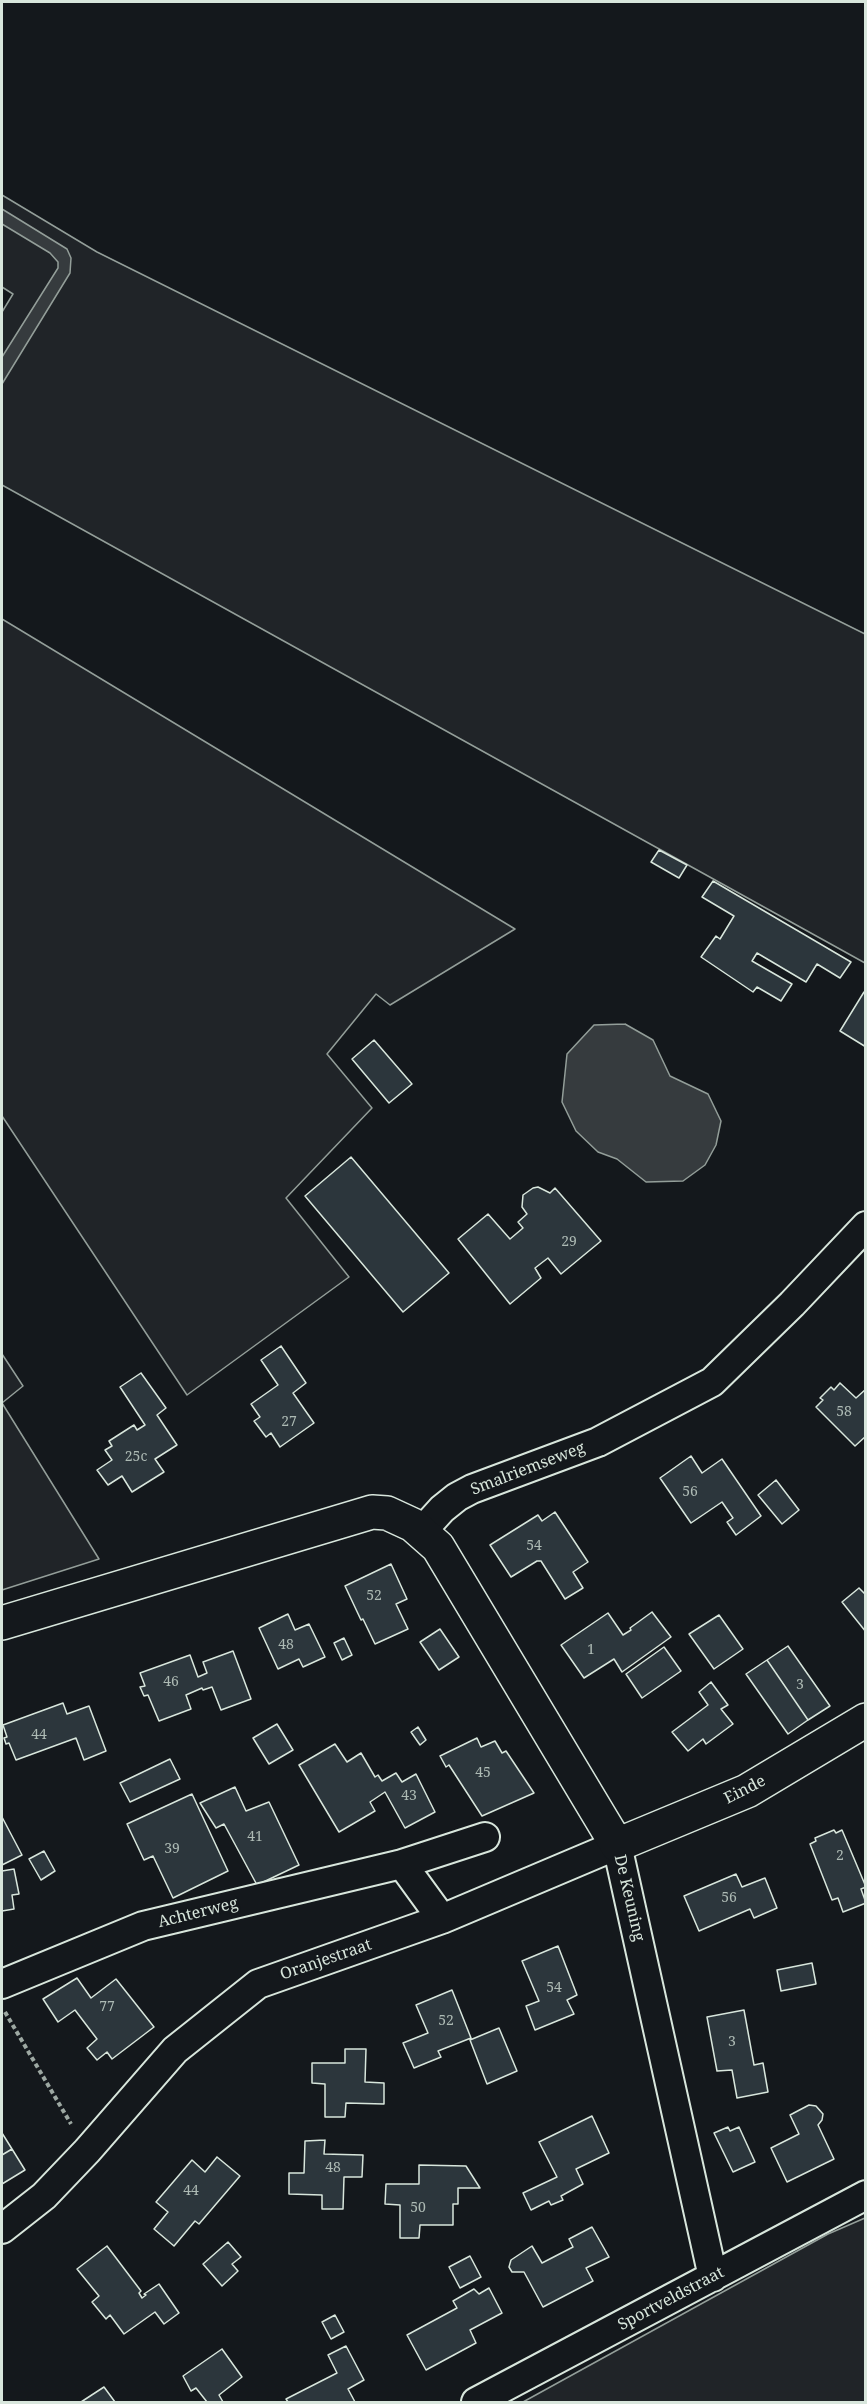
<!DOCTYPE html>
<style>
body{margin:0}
#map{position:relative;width:867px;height:2404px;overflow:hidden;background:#14181c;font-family:"Noto Serif",serif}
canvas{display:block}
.frame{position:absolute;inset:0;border:3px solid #d8e6dc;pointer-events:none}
</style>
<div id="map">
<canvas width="867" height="2404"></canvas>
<div class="frame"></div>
</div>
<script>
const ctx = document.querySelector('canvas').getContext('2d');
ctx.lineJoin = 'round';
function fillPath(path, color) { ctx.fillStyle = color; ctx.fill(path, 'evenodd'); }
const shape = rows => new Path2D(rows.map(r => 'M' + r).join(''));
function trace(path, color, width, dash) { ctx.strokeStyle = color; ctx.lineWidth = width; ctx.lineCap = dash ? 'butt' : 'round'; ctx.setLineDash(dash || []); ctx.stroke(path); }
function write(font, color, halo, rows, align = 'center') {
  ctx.font = font + ' "Noto Serif",serif'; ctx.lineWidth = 4.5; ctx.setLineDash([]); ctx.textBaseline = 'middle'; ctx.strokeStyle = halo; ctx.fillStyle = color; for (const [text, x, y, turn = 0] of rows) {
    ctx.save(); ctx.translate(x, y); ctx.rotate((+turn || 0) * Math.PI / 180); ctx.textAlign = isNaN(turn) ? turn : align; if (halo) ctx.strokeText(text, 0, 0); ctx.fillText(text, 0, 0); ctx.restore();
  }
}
const green = shape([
 [2,195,97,252,865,634,865,963,2,485,2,312,13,294,2,287,2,195],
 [2,619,515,929,390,1005,376,994,327,1054,372,1108,286,1198,349,1277,187,1395,2,1116,2,619],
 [2,1354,23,1386,2,1403,99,1559,2,1590,2,1354],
 [865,2218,865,2402,523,2402,828,2234,865,2218]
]);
fillPath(green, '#202428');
trace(green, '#939e99', 1.5);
const water = shape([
 [2,209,67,249,71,258,70,273,2,384,2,357,58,268,58,262,50,253,2,224,2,209],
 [625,1024,653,1040,670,1076,708,1094,721,1121,716,1145,705,1165,683,1181,646,1182,617,1159,598,1152,576,1131,562,1102,567,1054,594,1025,625,1024]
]);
fillPath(water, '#363b3e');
trace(water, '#939e99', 1.5);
const building = shape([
 [659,850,687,865,679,878,651,862,659,850],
 [713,881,851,962,840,978,817,964,806,982,757,953,752,961,792,984,781,1001,757,987,753,992,701,957,716,936,720,939,734,916,702,897,713,881],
 [864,992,866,993,866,1047,840,1031,864,992],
 [374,1040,412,1084,389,1103,352,1059,374,1040],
 [351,1157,449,1273,403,1312,305,1196,351,1157],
 [538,1187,550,1193,555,1188,601,1241,561,1274,548,1258,535,1268,541,1278,510,1304,458,1239,488,1214,510,1239,523,1228,518,1222,527,1214,522,1207,523,1195,533,1188,538,1187],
 [281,1346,306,1383,293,1393,314,1423,280,1447,271,1433,266,1437,254,1421,260,1417,251,1404,278,1385,261,1360,281,1346],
 [141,1373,166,1408,157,1415,177,1445,155,1459,164,1472,132,1492,122,1476,108,1485,97,1470,112,1460,105,1450,112,1446,109,1441,134,1425,137,1430,145,1425,120,1387,141,1373],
 [840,1383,856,1398,866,1389,866,1436,855,1446,816,1407,823,1400,820,1398,831,1387,834,1390,840,1383],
 [691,1456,702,1473,722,1459,761,1516,736,1535,727,1522,733,1518,722,1502,691,1523,660,1478,691,1456],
 [776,1480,799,1510,782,1524,758,1495,776,1480],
 [555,1512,588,1562,573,1572,583,1588,565,1599,541,1561,537,1561,511,1577,490,1545,538,1515,542,1521,555,1512],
 [391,1564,407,1599,396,1604,408,1629,375,1644,363,1619,361,1620,345,1586,391,1564],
 [859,1588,866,1595,866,1632,842,1602,859,1588],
 [652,1612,671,1637,622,1672,614,1659,584,1678,561,1645,608,1613,623,1635,631,1630,630,1628,652,1612],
 [288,1614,295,1630,309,1624,325,1657,303,1667,299,1659,278,1669,259,1628,288,1614],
 [719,1615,743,1649,714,1669,689,1634,719,1615],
 [440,1629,459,1657,439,1670,420,1642,440,1629],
 [344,1638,352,1655,342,1660,334,1643,344,1638],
 [788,1646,830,1706,808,1720,767,1660,788,1646],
 [664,1647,681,1671,642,1698,626,1674,664,1647],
 [233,1651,251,1699,221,1710,212,1687,203,1690,202,1688,186,1695,191,1709,159,1721,148,1695,144,1696,140,1687,145,1686,140,1673,190,1655,198,1677,207,1673,203,1662,233,1651],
 [767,1660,808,1720,788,1734,746,1674,767,1660],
 [711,1682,728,1705,721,1709,733,1724,706,1744,703,1739,688,1751,672,1732,708,1705,699,1692,711,1682],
 [63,1703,67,1714,89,1706,106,1751,84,1760,76,1738,16,1760,9,1743,6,1744,4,1738,7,1737,3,1725,63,1703],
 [277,1724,293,1750,269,1764,253,1738,277,1724],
 [418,1727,426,1740,420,1745,411,1732,418,1727],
 [477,1738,481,1747,495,1741,502,1753,506,1751,534,1793,482,1816,449,1765,446,1767,440,1756,477,1738],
 [335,1744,347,1762,361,1753,375,1777,378,1775,382,1781,396,1773,402,1782,416,1774,435,1812,405,1828,385,1792,370,1802,375,1811,339,1832,299,1765,335,1744],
 [170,1759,180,1779,130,1802,120,1783,170,1759],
 [235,1787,246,1811,269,1802,299,1865,257,1885,224,1824,216,1828,200,1803,235,1787],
 [192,1794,228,1871,173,1898,153,1856,144,1860,127,1824,192,1794],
 [2,1817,22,1855,2,1865,2,1817],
 [834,1830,836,1833,842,1830,866,1887,861,1889,866,1903,843,1912,838,1898,832,1900,810,1844,816,1841,815,1838,834,1830],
 [44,1851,55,1871,41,1880,29,1859,44,1851],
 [14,1869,19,1894,12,1895,14,1909,2,1911,2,1871,14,1869],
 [736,1874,742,1887,765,1878,777,1908,754,1918,750,1909,699,1931,684,1896,736,1874],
 [558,1946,577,1995,567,2000,574,2014,535,2030,526,2006,539,2001,522,1961,558,1946],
 [812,1963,816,1984,781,1991,777,1970,812,1963],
 [77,1978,91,1998,116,1979,154,2027,112,2059,107,2052,97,2060,87,2048,97,2039,75,2010,58,2022,43,1999,77,1978],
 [452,1990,471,2038,438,2051,441,2057,414,2068,403,2043,428,2033,416,2005,452,1990],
 [744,2010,754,2065,763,2063,768,2092,737,2098,732,2070,717,2071,707,2017,744,2010],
 [499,2028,517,2071,487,2084,470,2040,499,2028],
 [345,2049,366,2049,365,2082,384,2083,384,2104,346,2103,345,2117,325,2117,325,2084,312,2083,312,2063,345,2063,345,2049],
 [809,2105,816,2106,823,2114,822,2120,818,2125,834,2159,787,2182,771,2148,799,2134,790,2115,809,2105],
 [592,2116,609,2153,576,2169,583,2184,561,2196,563,2200,551,2205,549,2201,531,2210,523,2193,557,2177,539,2142,592,2116],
 [728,2127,730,2131,739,2127,755,2162,733,2172,714,2133,728,2127],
 [2,2133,12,2149,2,2155,2,2133],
 [325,2140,324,2154,363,2155,362,2177,344,2177,343,2209,322,2209,322,2195,289,2194,289,2173,304,2173,305,2141,325,2140],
 [12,2149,25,2170,2,2184,2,2155,12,2149],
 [217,2157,240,2176,199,2224,195,2221,174,2246,154,2229,168,2212,156,2202,192,2160,205,2172,217,2157],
 [419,2165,466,2166,480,2188,458,2188,458,2204,453,2204,453,2225,420,2225,419,2238,400,2238,400,2205,385,2204,386,2184,419,2184,419,2165],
 [592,2227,609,2257,586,2268,593,2281,543,2307,524,2272,512,2272,509,2267,511,2260,532,2246,542,2263,573,2247,569,2239,592,2227],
 [228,2242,241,2257,232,2264,238,2271,222,2286,203,2264,228,2242],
 [107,2246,141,2291,139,2293,142,2298,146,2295,144,2294,159,2284,179,2313,164,2324,155,2312,124,2334,110,2315,106,2319,92,2302,99,2296,77,2269,107,2246],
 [470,2256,481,2277,460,2288,449,2267,470,2256],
 [489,2288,502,2313,470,2330,476,2343,426,2370,407,2335,457,2308,453,2301,474,2289,479,2294,489,2288],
 [335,2315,344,2332,331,2339,322,2322,335,2315],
 [346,2346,364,2380,348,2389,355,2402,288,2402,286,2399,337,2373,328,2355,346,2346],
 [222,2349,242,2377,219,2395,223,2402,207,2402,196,2388,191,2391,183,2376,222,2349],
 [104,2387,115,2402,81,2402,104,2387]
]);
fillPath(building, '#2c363c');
trace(building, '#d8e6dc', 1.5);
const minor = shape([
 [422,1531,442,1509,457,1497,472,1489,598,1442,712,1382,792,1304,866,1226],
 [402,1864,485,1837],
 [2,1984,143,1926,402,1864,442,1919],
 [2,2229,44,2196,87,2151,175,2050,258,1984,442,1919,617,1845,713,2277],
 [476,2402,866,2195]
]);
const tertiary = shape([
 [2,1623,372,1512,387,1513,413,1525,438,1547,617,1845,747,1791,866,1720]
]);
trace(minor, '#d8e6dc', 32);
trace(tertiary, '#d8e6dc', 36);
trace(shape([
 [5,2012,71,2124]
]), '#9da8a2', 4, [4.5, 3]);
trace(minor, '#14181c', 28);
trace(tertiary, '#14181c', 33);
write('14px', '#adbab4', null, [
 ["29",569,1242],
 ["58",844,1412],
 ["27",289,1422],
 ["25c",136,1457],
 ["56",690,1492],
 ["54",534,1546],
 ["52",374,1596],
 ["48",286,1645],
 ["1",591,1650],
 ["46",171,1682],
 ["3",800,1685],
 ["44",39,1735],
 ["45",483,1773],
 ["43",409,1796],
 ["41",255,1837],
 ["39",172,1849],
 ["2",840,1856],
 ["56",729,1898],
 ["54",554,1988],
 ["77",107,2007],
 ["52",446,2021],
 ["3",732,2042],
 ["48",333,2168],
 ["44",191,2191],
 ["50",418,2208]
]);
write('16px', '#d8e6dc', '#14181c', [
 ["Smalriemseweg",528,1469,-21],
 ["Einde",745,1790,-27],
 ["De Keuning",629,1898,77],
 ["Achterweg",198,1913,-14],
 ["Oranjestraat",326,1960,-19],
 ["Sportveldstraat",671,2299,-28]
]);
</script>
